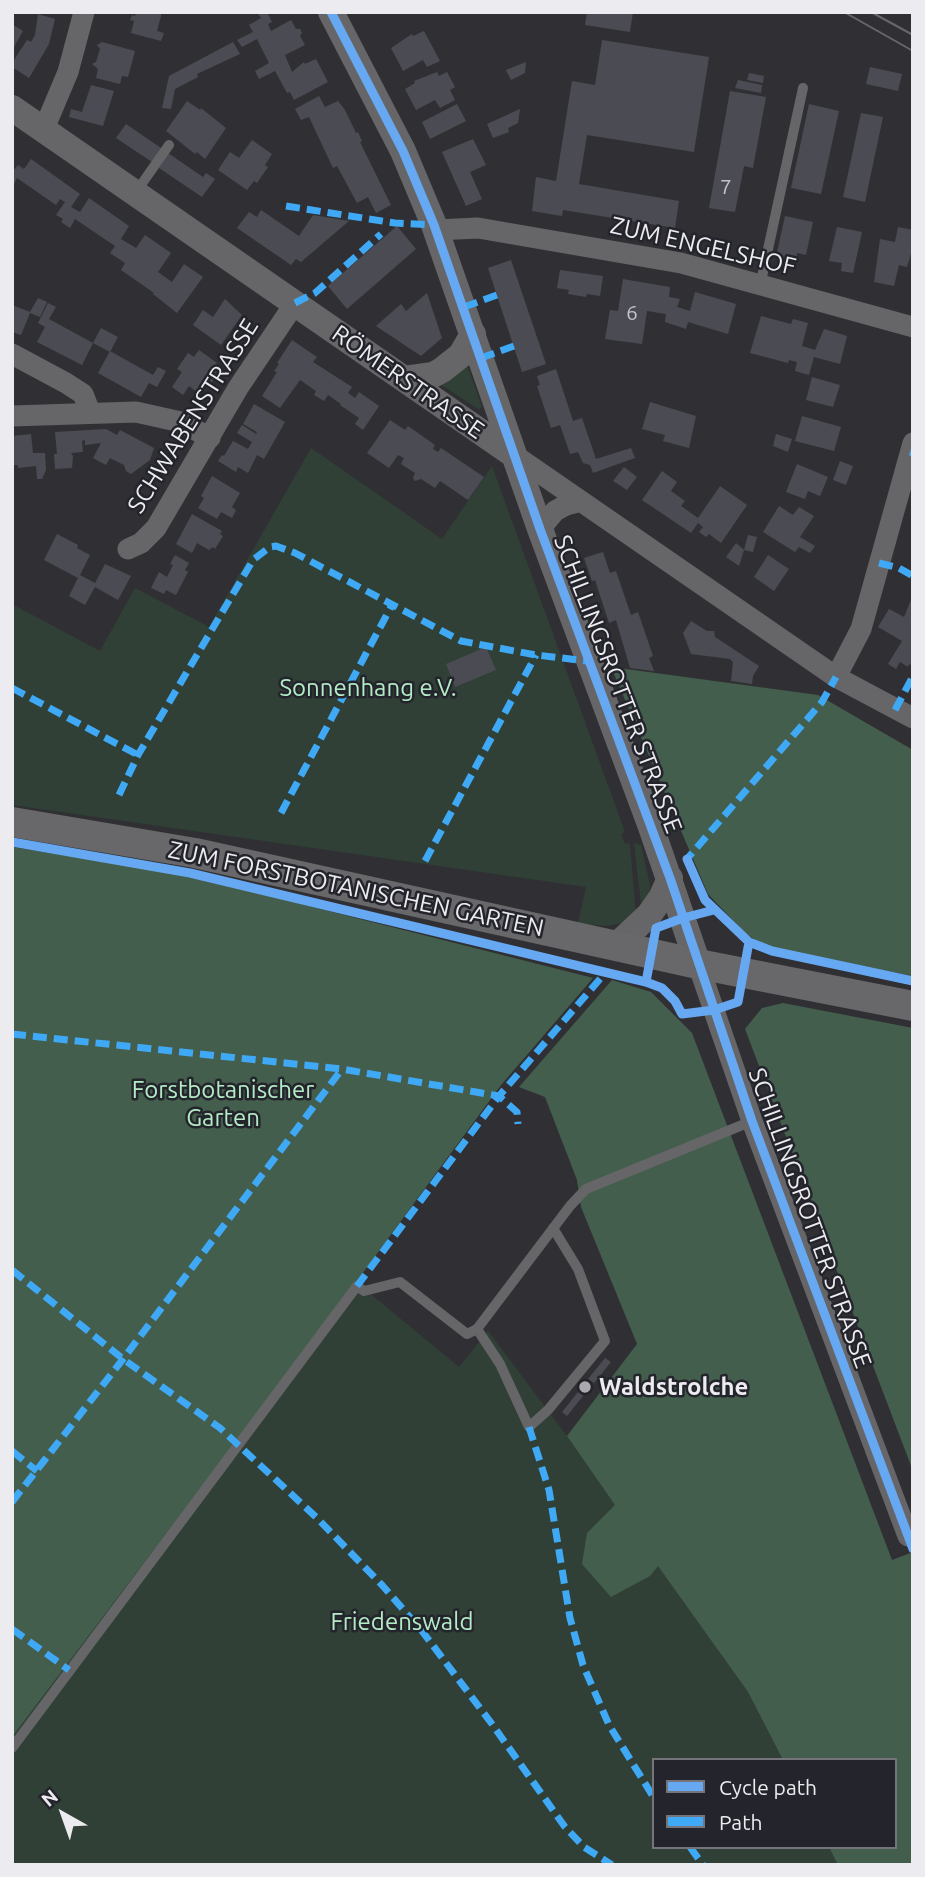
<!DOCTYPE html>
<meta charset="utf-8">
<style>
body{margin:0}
#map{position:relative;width:925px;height:1877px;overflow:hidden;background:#303034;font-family:Ubuntu,sans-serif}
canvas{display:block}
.frame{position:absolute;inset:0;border:14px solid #ebebf0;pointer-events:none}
.legend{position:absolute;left:652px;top:1758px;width:245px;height:91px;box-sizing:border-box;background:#24242c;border:2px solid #74747a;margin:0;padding:9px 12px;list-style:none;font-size:21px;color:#ebebf0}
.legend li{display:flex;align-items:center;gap:14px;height:35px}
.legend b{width:35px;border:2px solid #74747a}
.north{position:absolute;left:28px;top:1779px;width:70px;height:70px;-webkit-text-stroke:5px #24242c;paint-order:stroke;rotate:320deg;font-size:19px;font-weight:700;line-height:28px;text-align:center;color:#ebebf0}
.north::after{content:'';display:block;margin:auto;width:24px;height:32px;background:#ebebf0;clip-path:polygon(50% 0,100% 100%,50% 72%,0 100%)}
</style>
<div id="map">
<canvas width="925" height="1877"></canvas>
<div class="frame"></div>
<ul class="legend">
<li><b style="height:9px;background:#66a8f1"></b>Cycle path</li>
<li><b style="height:9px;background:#3fa9f5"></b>Path</li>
</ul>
<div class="north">N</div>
</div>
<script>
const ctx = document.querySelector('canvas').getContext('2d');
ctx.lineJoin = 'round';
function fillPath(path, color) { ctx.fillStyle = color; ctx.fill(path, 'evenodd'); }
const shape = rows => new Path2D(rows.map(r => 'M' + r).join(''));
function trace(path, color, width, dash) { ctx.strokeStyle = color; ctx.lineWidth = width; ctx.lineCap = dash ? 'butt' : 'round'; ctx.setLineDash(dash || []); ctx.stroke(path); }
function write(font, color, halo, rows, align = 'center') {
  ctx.font = font + ' Ubuntu,sans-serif'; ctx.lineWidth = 5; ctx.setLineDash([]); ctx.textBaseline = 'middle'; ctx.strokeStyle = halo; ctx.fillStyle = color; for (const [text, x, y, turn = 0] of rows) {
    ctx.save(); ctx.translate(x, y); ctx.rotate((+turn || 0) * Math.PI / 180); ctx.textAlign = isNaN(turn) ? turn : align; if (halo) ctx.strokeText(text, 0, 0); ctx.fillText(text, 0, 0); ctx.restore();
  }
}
fillPath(shape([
 [466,362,482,407,478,409,440,384],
 [311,448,442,539,492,466,625,832,621,834,625,844,629,843,630,846,636,915,623,923,606,926,578,923,586,887,12,805,12,604,100,651,135,588,209,627],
 [634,843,641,845,650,885,649,896,641,904],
 [12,847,186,875,593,978,501,1085,356,1282,459,1367,488,1331,567,1436,748,1692,783,1760,654,1760,654,1847,829,1847,838,1865,12,1865]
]), '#304036');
fillPath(shape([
 [611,667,818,695,913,750,913,976,769,949,745,933,708,894],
 [12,847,186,875,593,978,501,1085,356,1282,12,1737],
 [612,980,651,992,692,1033,892,1560,913,1552,913,1865,838,1865,829,1847,895,1847,895,1760,783,1760,748,1692,658,1566,650,1576,611,1597,582,1564,587,1533,615,1505,567,1436,637,1344,581,1207,577,1180,545,1097,519,1087],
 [783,1003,913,1028,913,1471,745,1029,762,1008]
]), '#445e4d');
fillPath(shape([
 [136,12,162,12,157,31,164,33,161,41,131,33,134,21,130,20,132,15,135,16],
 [257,12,272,12,268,14,272,22,268,24,271,31,291,20,296,29,300,29,302,33,300,36,305,45,285,55,292,72,304,62,305,64,316,59,328,82,294,100,290,92,287,93,275,71,259,79,255,71,269,63,257,39,242,47,237,40,253,32,249,25,261,18],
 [587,12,633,12,630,32,585,25],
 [38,14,55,19,49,44,29,78,12,67,12,63,27,40,31,42,35,35],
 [12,24,23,31,14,47,12,46],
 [424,31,440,61,427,67,423,60,403,71,391,48,412,34,413,36],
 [602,40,709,57,694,152,587,135,579,184,679,201,675,228,563,210,562,216,532,211,536,177,556,181,572,81,595,85],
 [102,42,135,51,128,77,122,76,120,84,96,78,98,69,92,64,96,62,100,49,97,45],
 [233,42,240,54,197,74,198,77,175,89,171,109,162,108,169,76],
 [526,62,525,73,511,80,506,70],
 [870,67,902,74,898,91,866,84],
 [437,72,439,76,447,72,455,87,450,90,455,100,440,108,435,100,416,110,405,89,415,83,414,81],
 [749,73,764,76,763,83,747,80],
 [738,80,762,85,761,93,735,88],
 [91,85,114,91,103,126,69,117,71,109,82,112],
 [730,91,766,97,753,168,744,166,735,212,709,208],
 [319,96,325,107,338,101,345,110,356,133,358,132,362,141,360,142,391,205,376,213,368,197,357,203,337,166,333,168,309,117,301,120,295,109],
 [187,101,200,110,201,108,226,128,205,159,197,152,195,154,166,131],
 [457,104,466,121,430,139,422,122],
 [809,104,839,111,821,194,791,188],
 [520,109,518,123,508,128,509,132,493,138,487,124],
 [861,113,883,117,865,202,843,197],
 [126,124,161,148,152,162,116,138],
 [473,139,486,165,470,172,482,199,466,206,442,152],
 [252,140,272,154,265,165,268,167,257,183,254,181,247,190,218,170,230,152,239,158],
 [168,153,203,177,206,173,215,179,202,197,159,168],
 [31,159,80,194,71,207,80,212,89,198,129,226,121,239,136,248,145,235,171,253,158,272,172,282,184,264,203,277,177,313,153,294,154,293,121,270,125,263,110,253,115,246,75,219,70,228,61,222,63,219,56,215,65,202,60,199,56,205,17,178,14,184,12,183,12,172,18,165,24,169],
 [261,210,299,236,313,215,349,221,301,262,296,259,291,265,237,228,249,212,257,217],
 [785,216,813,222,806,255,797,253,796,261,776,257],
 [397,226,416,249,347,309,328,286],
 [837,227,862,232,853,273,841,271,842,263,829,261],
 [898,227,913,230,913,247,907,267,899,265,894,286,874,282,880,239,895,242],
 [511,260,546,364,522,372,488,268],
 [560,270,603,276,600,296,587,294,586,297,568,294,569,290,557,288],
 [623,279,670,287,669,297,680,299,677,307,690,311,695,292,736,304,728,334,688,322,686,329,665,322,666,314,647,311,642,344,605,339,610,310,618,311],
 [427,293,442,338,421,356,376,326,401,304,406,311],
 [38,298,47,302,40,317,30,313,21,335,12,332,12,305,30,312],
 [225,299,242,315,221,345,193,325,203,310,213,317],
 [48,303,56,307,49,319,93,343,101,328,118,337,110,352,93,343,82,365,37,342,45,327,38,323],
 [761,316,791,324,793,319,808,323,802,346,815,350,824,329,847,336,840,364,814,357,809,375,795,371,797,362,789,360,788,363,750,353],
 [292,340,317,357,313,362,352,387,348,393,355,398,359,392,379,406,363,430,355,424,359,418,340,405,341,404,328,395,324,401,314,395,316,391,300,380,280,408,262,396,277,372,274,371,279,364,277,363],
 [199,350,217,363,212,369,217,373,212,382,207,379,198,393,189,386,183,395,172,387,182,372,177,369,188,353,194,357],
 [110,351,153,375,158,367,166,371,157,387,149,383,141,397,98,373],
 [556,369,573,421,582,418,596,459,631,448,635,458,593,473,590,465,583,463,578,452,570,454,560,425,551,428,537,386,540,385,537,376],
 [812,377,840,385,833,407,806,400],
 [650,402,696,416,689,448,663,441,665,435,642,429],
 [254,404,285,422,264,459,257,455,248,473,238,467,236,472,218,461,222,455,224,456,233,441,248,449,252,442,237,433,242,425,256,434,257,432,243,424],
 [802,416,841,427,834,451,795,441],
 [390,420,405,430,408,426,435,445,433,449,438,452,441,448,484,477,468,500,440,481,435,488,421,479,415,481,413,478,415,473,401,464,404,458,398,455,389,468,367,453],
 [106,429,117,435,120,430,154,448,150,460,131,474,126,471,124,465,110,458,106,465,93,458,101,443,85,445,85,440,82,441,83,452,71,453,73,456,72,468,55,469,54,454,57,454,55,432],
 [31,434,33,453,45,453,46,470,42,479,37,479,36,466,18,468,18,465,12,465,12,436],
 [776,434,792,439,788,452,773,446],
 [840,461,853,466,846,485,833,480],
 [797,464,828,477,820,496,808,491,805,499,786,492],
 [624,467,637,477,627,490,613,481],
 [662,471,677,482,671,491,685,501,681,506,698,518,720,486,747,505,721,543,709,534,706,537,699,532,703,527,698,523,691,533,642,500],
 [212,476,240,493,232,507,236,510,232,518,221,512,217,519,198,508,204,498,201,496],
 [779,506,793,515,799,507,814,516,800,537,815,546,810,553,799,547,795,552,763,532],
 [192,514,222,531,220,534,223,536,215,549,213,547,209,550,197,543,192,553,176,544],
 [57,534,78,545,77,548,90,555,80,575,95,583,105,564,131,576,118,600,95,587,85,605,69,596,78,578,44,560],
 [748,535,757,537,753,552,744,550],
 [736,543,744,550,739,566,726,557],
 [603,552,610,573,616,571,631,615,638,612,653,656,649,658,654,671,630,668,616,620,609,623,595,580,592,581,584,558],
 [175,555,189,563,185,570,188,572,176,595,166,590,164,594,151,588,159,572,167,577,173,565,170,564],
 [768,555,789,569,774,591,754,577],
 [913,595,913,666,909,664,908,667,900,662,896,669,888,664,902,641,878,627,889,609,904,617],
 [691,621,707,631,714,631,715,637,759,666,753,676,752,684,731,681,733,662,730,659,691,654,683,633],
 [486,647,496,670,455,687,446,664],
 [605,1358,611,1362,594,1383,588,1379],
 [578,1392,583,1396,567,1416,562,1412]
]), '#4b4b53');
trace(shape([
 [136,192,169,145],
 [760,286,803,88],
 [477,1329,500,1364,529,1427,548,1410,605,1341,578,1269,553,1228],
 [12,1748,357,1286,364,1291,400,1282,467,1334,477,1329,570,1206,586,1189,752,1121]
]), '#666668', 10);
trace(shape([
 [44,129,68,72,84,12],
 [436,230,478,228,681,263,913,327],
 [12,354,66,383,83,394,90,412],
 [12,416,136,412,181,422,210,438],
 [514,455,836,677,913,718],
 [540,529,555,511,566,505,581,501],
 [128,549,141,543,156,528,238,388,295,303],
 [836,677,861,629,913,443],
 [698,964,752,1121,908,1536]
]), '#666668', 21);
trace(shape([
 [331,12,403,151,434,225,540,529,651,827,698,964],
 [12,108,514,455],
 [404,379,433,375,442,370,461,355,473,334],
 [618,944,649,915,661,898,670,878]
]), '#666668', 26);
trace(shape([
 [12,822,195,853,698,964,913,1006]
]), '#68686a', 30);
trace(shape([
 [844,12,913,51],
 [871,12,913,35]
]), '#67676a', 2);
trace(shape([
 [286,206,395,223,434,225],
 [295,303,315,293,381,234],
 [464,307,497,295],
 [481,358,514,346],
 [910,452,913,453],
 [879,563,899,568,913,576],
 [12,688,138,755],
 [895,710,913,676],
 [119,795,138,755,253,560,270,547,276,546,295,553,461,641,536,655,587,661],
 [281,813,392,605],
 [425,861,536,655],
 [690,864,687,859,822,702,836,677],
 [12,1034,342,1069,499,1096,517,1112,518,1124],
 [12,1270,123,1359,220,1428,316,1517,382,1585,422,1631,492,1724,565,1827,584,1847,612,1865],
 [357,1286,499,1096,606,972],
 [529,1427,549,1490,570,1618,583,1665,609,1725,654,1798],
 [12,1451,37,1471],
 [12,1502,123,1359,342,1069],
 [12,1629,69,1670],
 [690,1847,703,1865]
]), '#3fa9f5', 7, [14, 7]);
trace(shape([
 [331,12,403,151,434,225,540,529,670,878,752,1121,913,1549],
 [12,842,190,873,646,982,662,988,675,1001,682,1014,714,1010,738,1002,749,942],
 [687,859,705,900,749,942,772,951,913,981],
 [646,982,656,928,683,918,714,910]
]), '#66a8f1', 9);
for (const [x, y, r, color] of [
 [585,1387,7,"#aaaaae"]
]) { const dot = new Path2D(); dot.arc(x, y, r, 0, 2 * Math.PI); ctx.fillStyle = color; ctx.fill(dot); trace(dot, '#24242c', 2.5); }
write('21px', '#c3c3c9', null, [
 ["7",726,187],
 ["6",632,313]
]);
write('24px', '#ebebf0', '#24242c', [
 ["ZUM ENGELSHOF",703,246,13],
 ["RÖMERSTRASSE",408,382,35],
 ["SCHWABENSTRASSE",193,416,-58],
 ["SCHILLINGSROTTER STRASSE",618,684,69],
 ["ZUM FORSTBOTANISCHEN GARTEN",356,889,12],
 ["SCHILLINGSROTTER STRASSE",810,1218,70]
]);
write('24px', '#b3ebc5', '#24242c', [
 ["Sonnenhang e.V.",368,688],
 ["Forstbotanischer",223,1090],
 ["Garten",223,1118],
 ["Friedenswald",402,1622]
]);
write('bold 24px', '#ebebf0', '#24242c', [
 ["Waldstrolche",599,1387]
], 'left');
</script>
